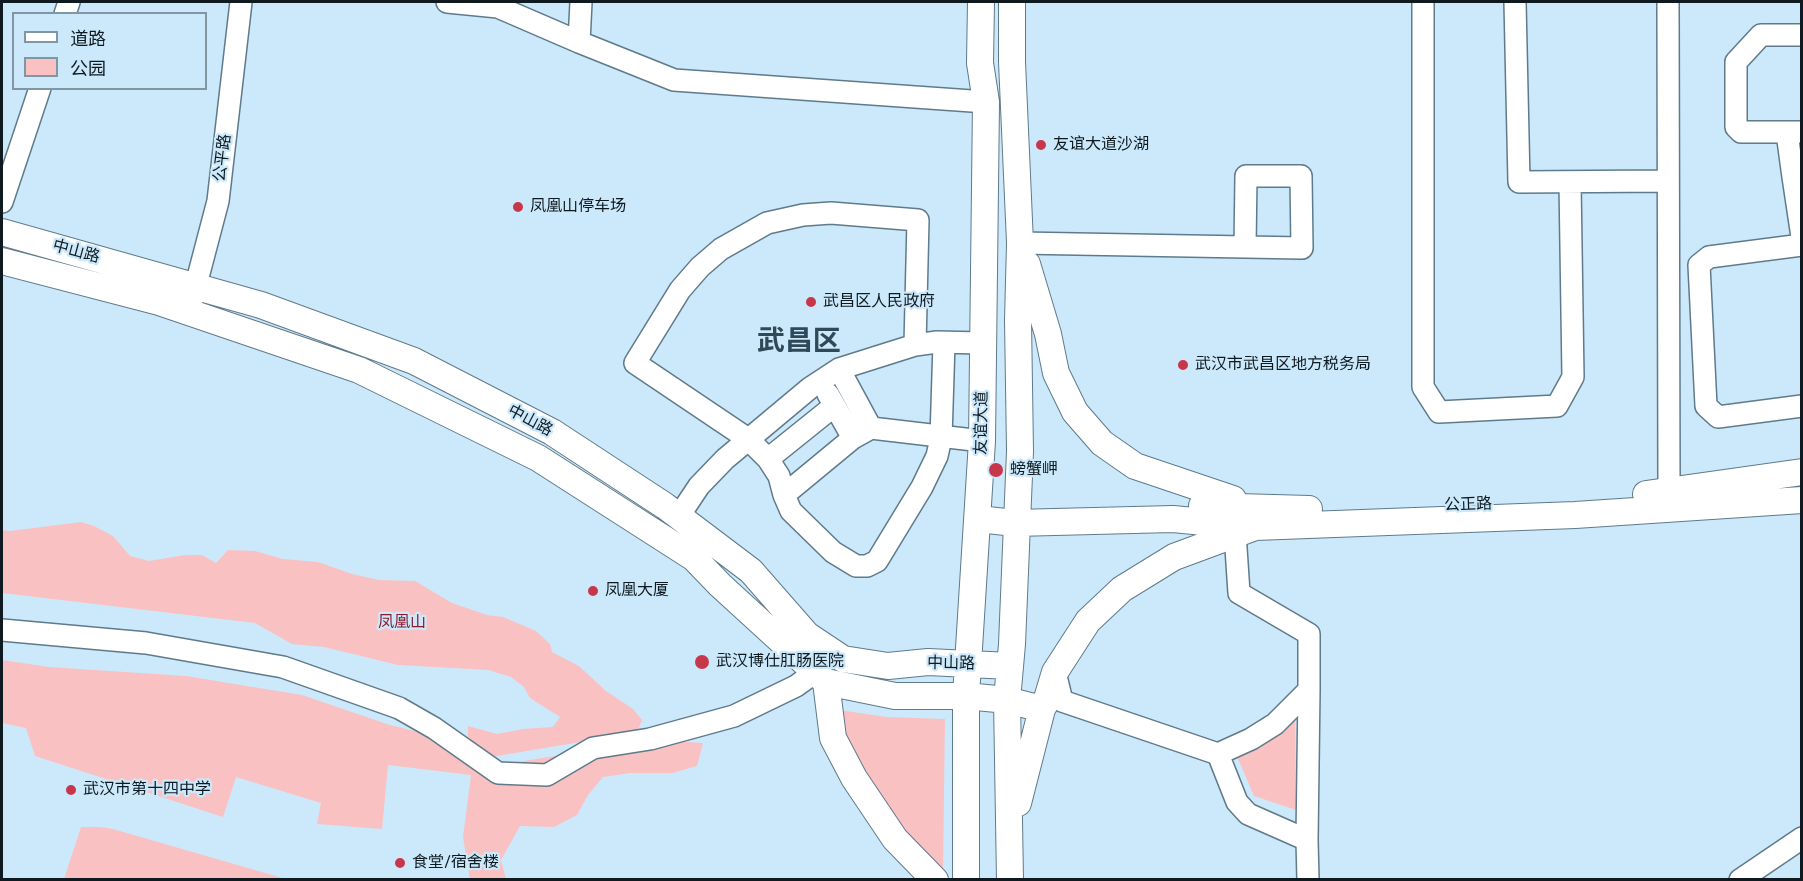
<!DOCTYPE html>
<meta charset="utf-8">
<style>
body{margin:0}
#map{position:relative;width:1803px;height:881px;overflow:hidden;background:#cce9fb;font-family:"Varela Round","Noto Sans SC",sans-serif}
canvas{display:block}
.frame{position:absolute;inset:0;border:3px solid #0f1a20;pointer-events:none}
.legend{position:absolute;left:12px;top:12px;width:195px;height:78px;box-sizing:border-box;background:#cce9fb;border:2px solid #8096a3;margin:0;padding:8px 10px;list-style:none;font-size:18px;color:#0f1a20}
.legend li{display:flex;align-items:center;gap:12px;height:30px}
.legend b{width:30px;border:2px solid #8096a3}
</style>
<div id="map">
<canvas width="1803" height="881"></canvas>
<div class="frame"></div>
<ul class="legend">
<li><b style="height:8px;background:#fff"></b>道路</li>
<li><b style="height:16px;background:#fac1c2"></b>公园</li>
</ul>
</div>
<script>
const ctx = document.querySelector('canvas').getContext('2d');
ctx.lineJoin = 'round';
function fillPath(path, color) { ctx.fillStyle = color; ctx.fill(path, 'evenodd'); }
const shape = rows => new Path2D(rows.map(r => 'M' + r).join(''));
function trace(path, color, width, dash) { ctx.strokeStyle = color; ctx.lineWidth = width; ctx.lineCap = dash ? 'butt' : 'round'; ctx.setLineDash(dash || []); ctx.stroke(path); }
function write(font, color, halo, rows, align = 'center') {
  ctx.font = font + ' "Varela Round","Noto Sans SC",sans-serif'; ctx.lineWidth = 4.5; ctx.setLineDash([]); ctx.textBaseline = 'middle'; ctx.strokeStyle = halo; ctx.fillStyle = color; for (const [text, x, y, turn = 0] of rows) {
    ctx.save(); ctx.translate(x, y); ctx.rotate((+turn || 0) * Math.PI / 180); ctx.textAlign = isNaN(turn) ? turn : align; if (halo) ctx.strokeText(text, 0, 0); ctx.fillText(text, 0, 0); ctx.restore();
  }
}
fillPath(shape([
 [81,522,94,526,113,536,130,556,149,561,185,555,202,555,216,563,228,550,255,551,283,559,318,562,352,574,379,580,415,581,452,603,487,615,503,617,536,631,550,644,552,652,579,666,606,691,633,709,642,720,638,730,635,733,491,757,468,737,468,726,497,734,523,729,553,727,560,717,530,698,524,687,511,677,488,670,398,665,324,647,292,644,255,623,2,593,2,530,10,531],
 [2,660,49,667,186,676,302,695,390,725,432,735,499,765,653,740,703,743,697,766,672,773,630,773,603,777,588,795,577,815,554,827,520,826,501,860,506,879,470,880,463,837,471,775,388,765,382,829,317,824,321,803,236,777,223,817,35,756,26,728,2,723],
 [839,710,887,717,945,719,943,870,904,829,873,788,834,724],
 [1295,716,1296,810,1254,796,1236,754],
 [81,827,101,827,113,829,286,879,64,879]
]), '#fac1c2');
const minor = shape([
 [447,2,498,7,579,42],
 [581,2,579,42,674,80,986,102],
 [1423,2,1423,387,1439,412,1557,406,1573,377,1570,182],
 [1515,2,1519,182,1667,181],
 [1668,2,1669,492],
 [65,14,69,2],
 [1802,35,1761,35,1736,62,1736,127,1741,132,1802,132],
 [1787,133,1793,177],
 [1802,176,1793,177,1802,237],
 [2,202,40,88],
 [1020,243,1302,248,1301,176,1246,176,1245,247],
 [1802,245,1709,257,1699,265,1706,406,1718,417,1802,406],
 [192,300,218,201,241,2],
 [839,369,871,428,982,441],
 [828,394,853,438],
 [871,428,853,438,784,495,791,511,833,552,856,566,867,566,877,561,922,487,937,456,941,438,944,343],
 [768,459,834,406],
 [784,495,779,476,768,459,748,439,635,363,680,290,700,267,721,249,767,223,803,215,831,213,918,220,915,345],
 [679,516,699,486,725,459,810,388,839,369,915,345,937,342,982,343],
 [2,630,146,643,283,667,399,708,434,728,498,773,547,775,593,748,650,739,734,716,796,686,814,673],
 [1055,672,1062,701,1218,754,1251,739,1275,724,1309,690,1309,634,1239,593,1235,533],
 [1218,754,1237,802,1248,814,1307,840,1308,880],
 [1307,840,1309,690],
 [1740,880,1802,838]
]);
const major = shape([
 [2,232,261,305,414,361,552,432,665,506,751,571,807,635,843,659,888,666,928,662,1010,666],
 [2,261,159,302,359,370,538,458,694,558,720,585,826,682,895,696,966,696,1007,700,1042,709,1046,702,1055,672,1088,621,1122,589,1174,557,1255,527],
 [1027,264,1048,334,1056,373,1075,412,1102,443,1135,466,1233,499],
 [1646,494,1802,472],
 [1202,506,1309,509],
 [978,519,1015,523,1173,519,1255,527,1575,515,1802,500],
 [826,682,833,738,854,778,895,839,935,880],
 [1018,803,1042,709],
 [966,880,966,696,982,441,986,102,980,63,981,2],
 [1010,880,1007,700,1012,644,1020,451,1018,320,1020,243,1012,62,1012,2]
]);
trace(minor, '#5f7a8a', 24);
trace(major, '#5f7a8a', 28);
trace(minor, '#fff', 21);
trace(major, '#fff', 26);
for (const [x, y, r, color] of [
 [1041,145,6,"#c7374c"],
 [518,207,6,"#c7374c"],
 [811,302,6,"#c7374c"],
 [1183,365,6,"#c7374c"],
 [996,470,8,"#c7374c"],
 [593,591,6,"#c7374c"],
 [702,662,8,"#c7374c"],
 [71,790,6,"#c7374c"],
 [400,863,6,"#c7374c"]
]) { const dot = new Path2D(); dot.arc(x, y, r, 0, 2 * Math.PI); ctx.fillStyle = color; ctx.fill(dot); trace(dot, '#cce9fb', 2); }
write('16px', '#0f1a20', '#cce9fb', [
 ["友谊大道沙湖",1053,145],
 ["凤凰山停车场",530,207],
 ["武昌区人民政府",823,302],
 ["武汉市武昌区地方税务局",1195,365],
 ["螃蟹岬",1010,470],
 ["凤凰大厦",605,591],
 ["武汉博仕肛肠医院",716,662],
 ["武汉市第十四中学",83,790],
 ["食堂/宿舍楼",412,863]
], 'left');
write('16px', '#0f1a20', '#cce9fb', [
 ["公平路",223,158,-83],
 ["中山路",76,252,15],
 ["中山路",530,421,28],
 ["友谊大道",982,423,-89],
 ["公正路",1468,505,-2],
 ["中山路",951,664,1]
]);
write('16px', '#8b1a2e', '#cce9fb', [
 ["凤凰山",402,623]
]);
write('bold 28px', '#304958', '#cce9fb', [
 ["武昌区",799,343]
]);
</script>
